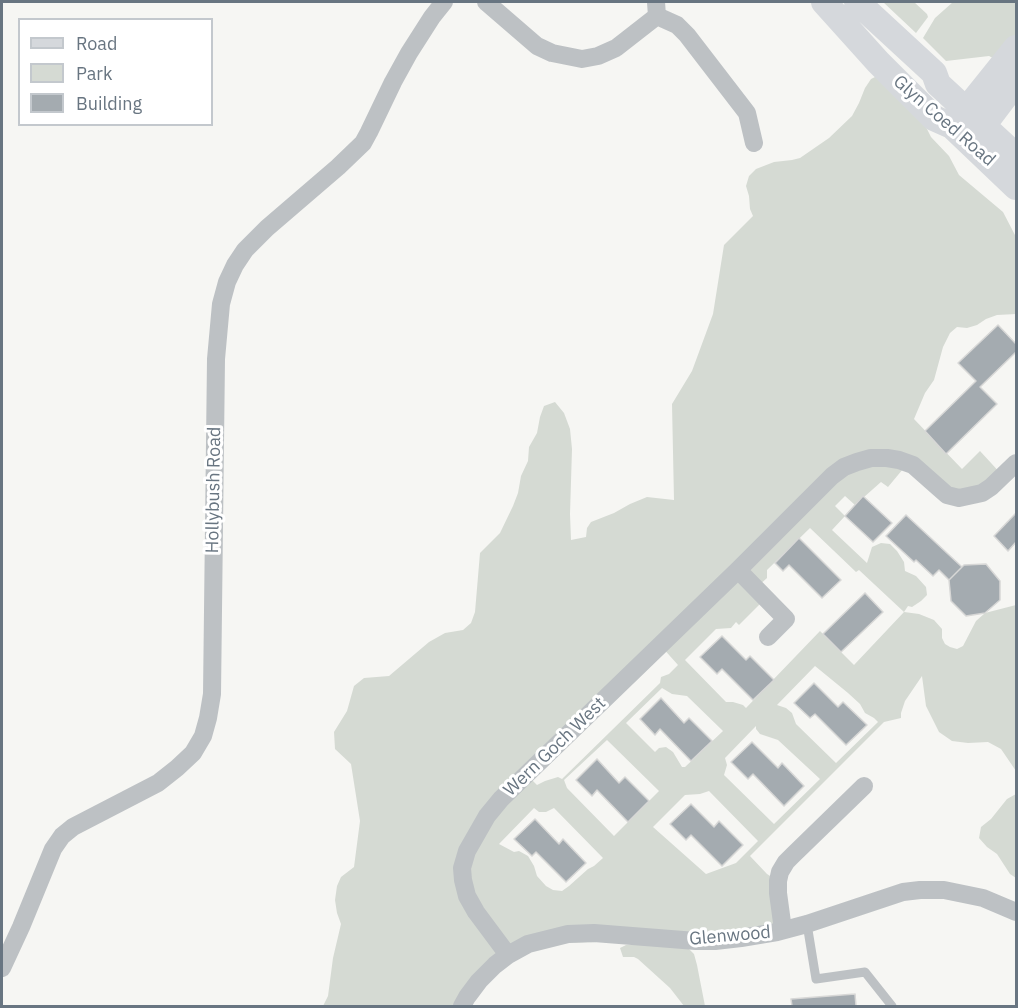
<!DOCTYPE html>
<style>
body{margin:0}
#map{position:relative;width:1018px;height:1008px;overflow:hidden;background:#f6f6f3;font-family:"IBM Plex Sans",sans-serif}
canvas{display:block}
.frame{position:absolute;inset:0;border:3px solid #687581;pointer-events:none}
.legend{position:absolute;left:18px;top:18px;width:195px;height:108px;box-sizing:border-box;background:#fff;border:2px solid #c3c8cd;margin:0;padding:8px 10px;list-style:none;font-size:18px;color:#687581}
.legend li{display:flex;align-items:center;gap:12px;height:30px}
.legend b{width:30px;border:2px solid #c3c8cd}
</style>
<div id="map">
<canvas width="1018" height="1008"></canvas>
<div class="frame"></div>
<ul class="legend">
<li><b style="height:8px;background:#d5d8dc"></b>Road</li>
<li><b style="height:16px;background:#d5dad3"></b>Park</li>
<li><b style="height:16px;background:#a4abb0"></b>Building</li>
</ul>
</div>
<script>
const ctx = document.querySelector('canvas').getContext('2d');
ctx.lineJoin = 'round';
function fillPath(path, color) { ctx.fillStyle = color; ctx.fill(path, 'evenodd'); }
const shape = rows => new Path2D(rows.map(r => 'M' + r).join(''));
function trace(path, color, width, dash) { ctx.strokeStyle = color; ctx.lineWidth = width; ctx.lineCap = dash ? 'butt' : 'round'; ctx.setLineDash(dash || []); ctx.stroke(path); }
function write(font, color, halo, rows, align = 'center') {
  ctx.font = font + ' "IBM Plex Sans",sans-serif'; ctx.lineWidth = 6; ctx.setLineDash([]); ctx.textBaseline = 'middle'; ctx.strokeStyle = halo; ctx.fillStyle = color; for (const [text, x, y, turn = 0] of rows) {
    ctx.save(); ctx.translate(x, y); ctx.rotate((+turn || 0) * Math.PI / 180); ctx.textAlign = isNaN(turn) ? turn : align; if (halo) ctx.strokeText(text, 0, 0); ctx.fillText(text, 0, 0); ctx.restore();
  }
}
fillPath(shape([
 [883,2,914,2,927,14,928,17,916,33],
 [953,2,1016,2,1016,35,995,59,989,56,946,61,923,38,935,18],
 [877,76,921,117,931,137,949,156,959,175,1003,212,1016,237,1016,314,997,315,986,319,977,325,967,328,957,327,950,333,943,347,934,380,925,393,914,419,962,469,980,451,1003,476,959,498,908,463,888,487,881,482,855,505,845,496,835,506,845,516,832,530,867,563,872,547,881,543,890,544,897,551,904,562,905,571,916,576,926,587,927,595,921,601,912,607,908,606,904,612,919,614,934,620,942,629,942,638,945,644,950,647,957,649,963,646,976,621,985,613,1016,605,1016,771,1001,749,988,742,968,743,952,741,939,732,926,706,922,676,905,701,901,713,901,718,884,722,750,856,767,874,778,881,783,930,666,940,528,944,462,1006,323,1006,328,996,333,958,341,924,337,913,335,900,337,886,341,877,354,867,360,821,351,764,335,749,334,732,347,711,354,686,364,678,389,676,429,642,445,633,463,630,471,623,475,612,480,553,500,533,513,506,518,493,521,476,528,461,529,447,537,433,540,417,544,406,555,402,564,413,570,429,572,449,570,514,571,540,586,537,587,528,591,522,614,513,630,504,647,497,674,500,672,404,692,371,713,314,724,245,753,216,750,209,749,196,746,186,749,176,756,169,774,162,792,160,800,158,829,138,852,116,859,103,865,88,871,79],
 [810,528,856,572,859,570,904,612,854,665,820,631,746,708,743,705,733,702,726,702,685,660,716,629,731,628,736,622,739,625,766,598,756,588,767,578,767,570],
 [661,646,678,665,669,674,661,677,660,683,562,779,558,777,545,781,537,785,527,775],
 [815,666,848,693,860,704,865,713,874,718,878,722,836,763,796,724,792,713,786,708,777,705],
 [662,688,672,694,687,696,723,731,685,767,682,767,673,752,666,747,659,748,655,752,626,723],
 [756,726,756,729,760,734,778,740,820,779,774,824,724,775,727,765,725,758],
 [607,740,659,791,614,836,567,788,564,780],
 [709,791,758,841,736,863,706,874,653,827,685,795,700,794],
 [534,808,539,812,546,812,554,808,603,858,594,866,588,869,569,886,562,891,553,890,546,886,537,876,534,866,528,856,519,851,514,852,499,844],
 [1016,794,1016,878,1010,874,997,854,987,847,979,838,981,827,991,819,1007,799],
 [626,945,657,945,689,949,694,954,697,965,705,1006,684,1006,670,988,638,959,634,957,623,957,620,948]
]), '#d5dad3');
const building = shape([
 [998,325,1016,344,1016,352,980,387,997,404,946,454,925,431,976,381,958,363,998,325],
 [863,496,892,523,873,542,845,516,863,496],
 [1016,513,1016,542,1008,551,994,536,1016,513],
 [906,515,962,567,949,580,939,570,933,576,916,560,914,562,886,536,906,515],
 [799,538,841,580,822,598,789,565,783,571,775,563,799,538],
 [986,564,1000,581,1000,600,985,613,966,616,951,601,949,580,964,565,986,564],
 [865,593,883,612,841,652,823,634,865,593],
 [722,636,746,660,750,656,774,680,753,700,722,669,717,674,700,657,722,636],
 [814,683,838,707,843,702,867,725,846,745,815,714,810,718,794,703,814,683],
 [661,698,684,723,689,718,712,741,691,761,660,729,655,735,640,719,661,698],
 [752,742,778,768,782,763,804,786,784,806,753,774,748,779,731,762,752,742],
 [597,759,619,783,625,777,649,801,628,822,597,790,592,796,576,780,597,759],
 [691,804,714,827,719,821,743,845,722,866,691,835,686,840,670,824,691,804],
 [535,819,559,844,563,839,586,863,566,882,536,852,532,856,514,839,535,819],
 [855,994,856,1006,792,1006,791,999,855,994]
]);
fillPath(building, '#a4abb0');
trace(building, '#d7d7d6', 1.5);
trace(shape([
 [807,924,816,979,865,972,892,1006]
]), '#bdc1c4', 9);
trace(shape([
 [486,2,537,46,552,53,582,59,598,56,616,48,657,16],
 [656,2,657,16,677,25,687,35,747,113,754,143],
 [738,570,786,619,768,637],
 [783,930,778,893,778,881,780,872,786,862,793,855,864,786],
 [508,955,476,912,467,896,463,880,462,868,467,851,487,816,501,799,738,570,832,476,844,467,857,462,871,458,887,458,899,460,913,465,939,488,947,495,959,498,982,493,991,487,1016,463],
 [2,968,21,927,53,849,62,836,73,827,158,783,177,768,193,753,203,736,208,718,212,694,216,359,221,304,227,282,235,265,245,250,267,228,338,167,363,143,369,132,393,82,409,53,432,17,444,2],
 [462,1006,467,997,479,981,495,965,508,955,528,944,568,934,594,933,696,941,715,941,741,938,777,932,807,924,903,892,920,890,944,890,983,898,1016,912]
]), '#bdc1c4', 18);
trace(shape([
 [824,2,878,62,934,118,952,126,1016,187],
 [857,2,934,73,938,84,1016,156],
 [955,124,1016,48],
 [973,139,1016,82]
]), '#d5d8dc', 26);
write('18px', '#687581', '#fff', [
 ["Glyn Coed Road",944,121,41],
 ["Hollybush Road",214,490,-89],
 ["Wern Goch West",555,747,-44],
 ["Glenwood",730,936,-5]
]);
</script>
